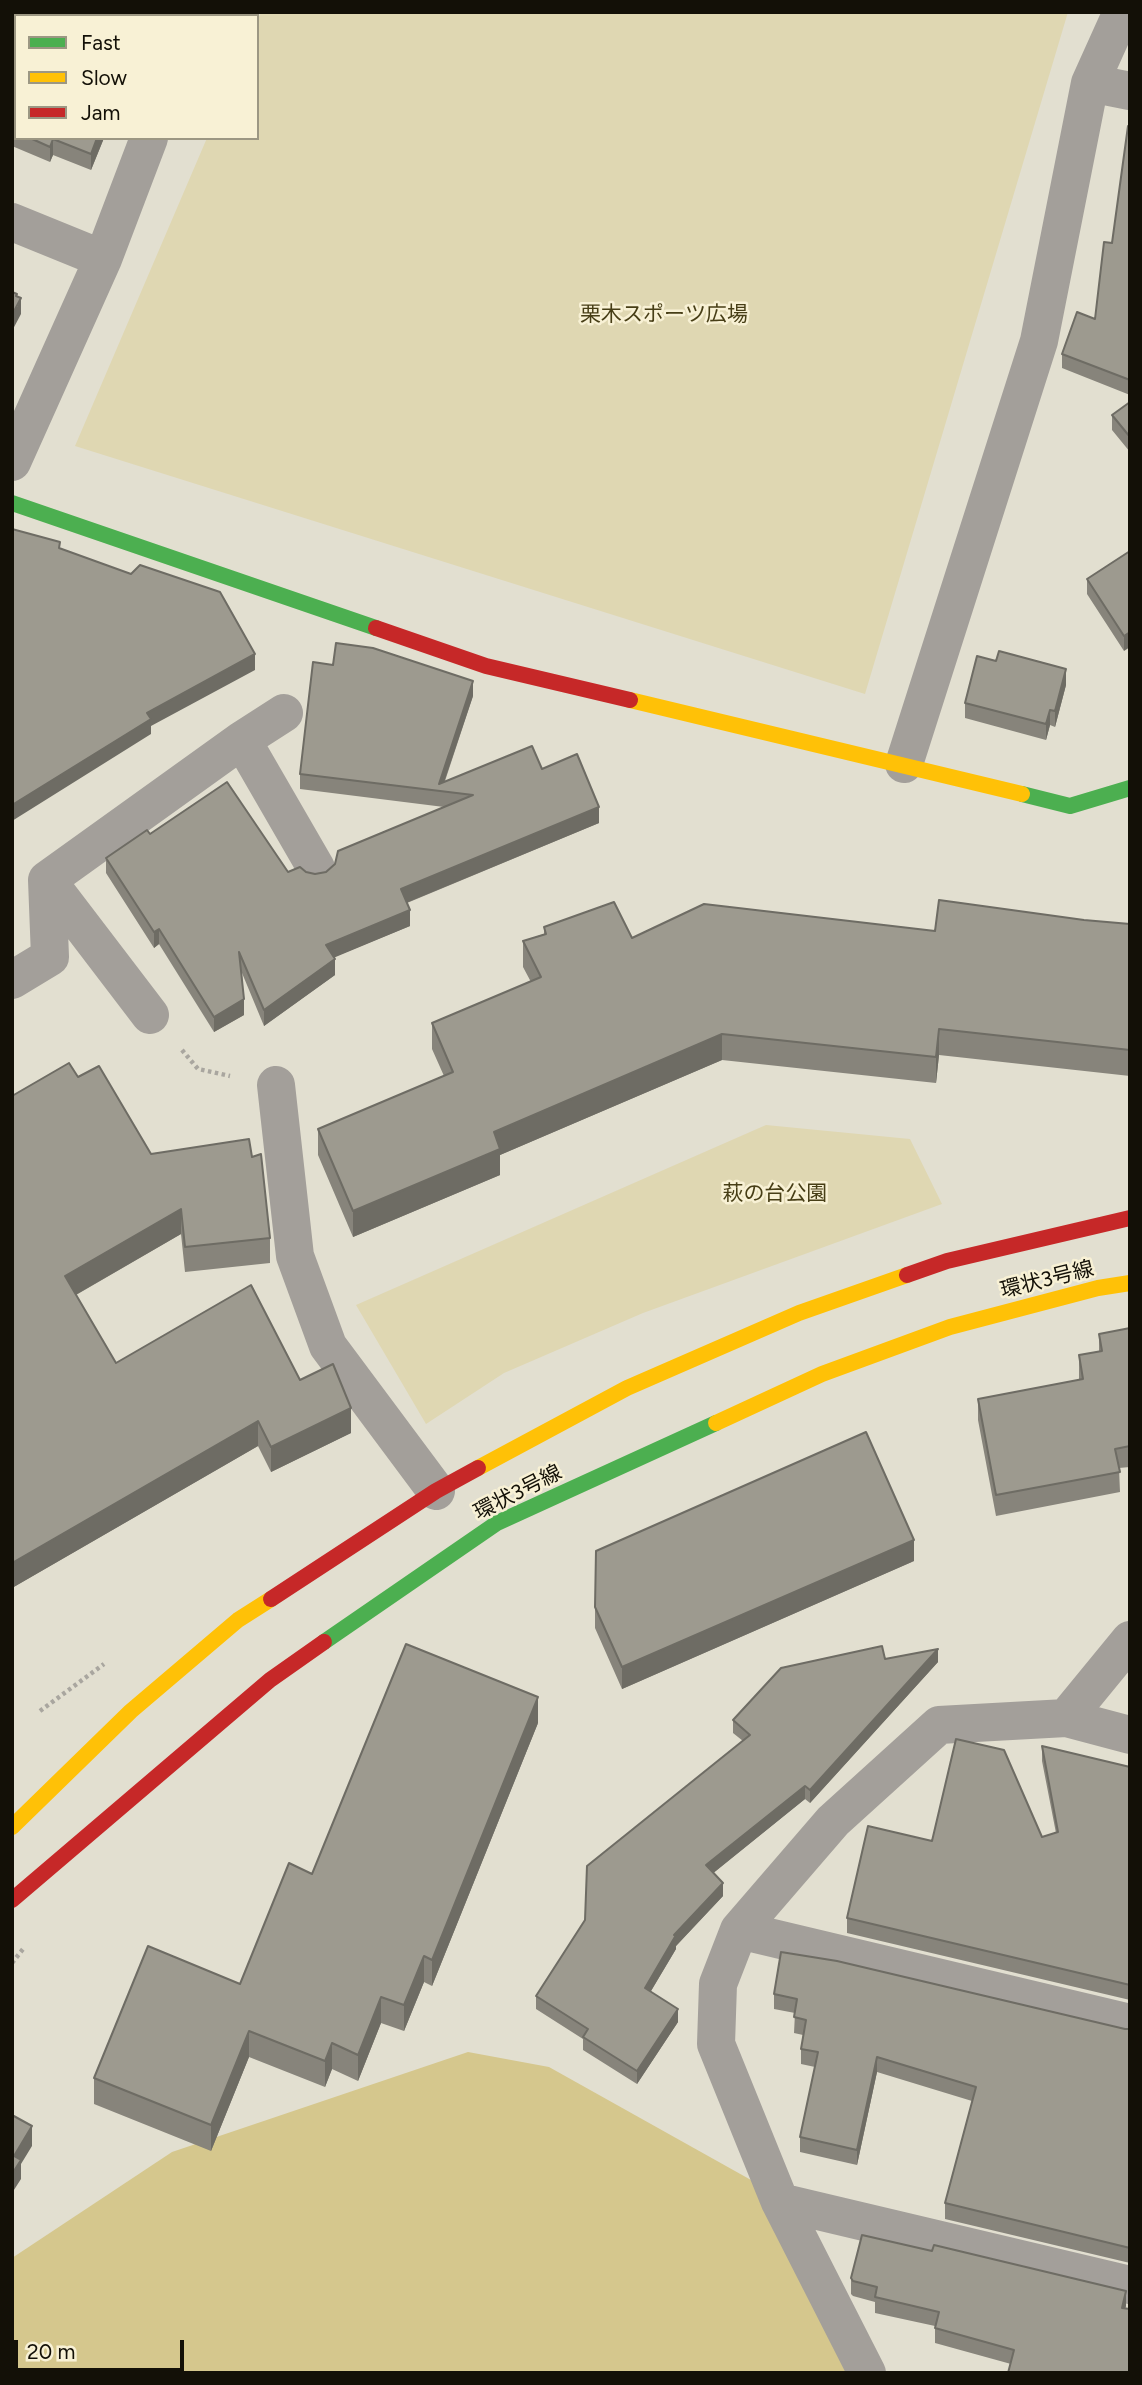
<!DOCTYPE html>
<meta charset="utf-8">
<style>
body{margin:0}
#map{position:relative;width:1142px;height:2385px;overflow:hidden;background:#e2dfd0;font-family:Figtree,sans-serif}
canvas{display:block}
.frame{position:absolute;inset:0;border:14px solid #131007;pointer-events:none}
.legend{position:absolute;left:14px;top:14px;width:245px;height:126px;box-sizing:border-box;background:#f8f1d5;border:2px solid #9c9783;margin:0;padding:9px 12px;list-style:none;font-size:21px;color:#131007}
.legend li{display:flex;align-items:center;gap:14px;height:35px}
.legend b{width:35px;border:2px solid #9c9783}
.scale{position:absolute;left:14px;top:2340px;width:170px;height:32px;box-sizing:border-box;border:4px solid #131007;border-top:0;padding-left:9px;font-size:21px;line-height:24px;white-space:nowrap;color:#131007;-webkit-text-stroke:5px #f8f1d5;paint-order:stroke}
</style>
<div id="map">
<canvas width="1142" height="2385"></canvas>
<div class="frame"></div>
<ul class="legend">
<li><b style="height:9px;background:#4caf50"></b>Fast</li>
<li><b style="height:9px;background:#ffc107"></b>Slow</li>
<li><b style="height:9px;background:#c62828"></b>Jam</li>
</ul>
<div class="scale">20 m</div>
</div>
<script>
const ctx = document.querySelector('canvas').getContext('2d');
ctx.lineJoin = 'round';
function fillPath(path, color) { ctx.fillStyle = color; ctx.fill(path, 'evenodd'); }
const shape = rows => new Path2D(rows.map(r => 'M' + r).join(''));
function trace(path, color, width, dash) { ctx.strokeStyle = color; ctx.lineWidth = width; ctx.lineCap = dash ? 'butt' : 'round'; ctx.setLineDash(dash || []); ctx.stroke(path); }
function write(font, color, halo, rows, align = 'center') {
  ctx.font = font + ' Figtree,"Noto Sans JP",sans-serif'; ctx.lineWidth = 5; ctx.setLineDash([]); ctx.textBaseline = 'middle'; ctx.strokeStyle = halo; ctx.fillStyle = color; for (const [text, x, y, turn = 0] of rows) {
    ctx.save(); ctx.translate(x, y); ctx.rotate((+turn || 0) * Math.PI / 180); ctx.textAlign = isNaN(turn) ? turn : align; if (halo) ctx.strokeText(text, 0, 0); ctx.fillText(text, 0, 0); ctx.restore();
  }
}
fillPath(shape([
 [261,12,1068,12,865,694,75,446,207,138,257,138,257,22],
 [766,1125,910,1139,942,1204,643,1313,504,1373,426,1424,356,1305]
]), '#dfd7b2');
fillPath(shape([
 [468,2052,549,2067,785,2199,875,2373,12,2373,12,2258,172,2152]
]), '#d5c78d');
trace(shape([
 [182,1050,198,1069,230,1076],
 [40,1711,104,1664],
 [12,1963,23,1949]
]), '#a9a69f', 4.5, [3.5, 3.5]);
trace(shape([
 [196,16,198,12],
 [1090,83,1130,91],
 [12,222,103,259],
 [12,462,103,259,149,138],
 [242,740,316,868],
 [904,764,1039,341,1090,83,1122,12],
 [47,880,242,740,284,713],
 [47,880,150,1015],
 [12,980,50,957,47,880],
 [276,1085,295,1256,328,1346,436,1491],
 [1066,1718,1130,1735],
 [739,1930,1130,2023],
 [780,2202,1130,2285],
 [867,2373,780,2202,716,2044,718,1984,739,1930,833,1821,939,1725,1066,1718,1130,1640]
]), '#a39f9a', 38);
trace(shape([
 [12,503,376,628],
 [1022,794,1070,806,1130,788],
 [324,1642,497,1523,716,1423]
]), '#4caf50', 16);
trace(shape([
 [630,700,1022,794],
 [716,1423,822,1374,950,1327,1098,1288,1130,1283],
 [478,1468,627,1388,799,1313,907,1275],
 [12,1827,131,1711,238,1620,271,1599]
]), '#ffc107', 16);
trace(shape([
 [376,628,486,666,630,700],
 [907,1275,947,1261,1130,1218],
 [271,1599,436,1491,478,1468],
 [12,1900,270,1680,324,1642]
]), '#c62828', 16);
fillPath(shape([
 [12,12,132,12,131,16,16,16,16,138,104,138,91,170,53,155,50,162,12,146],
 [1130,126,1130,395,1062,368,1062,354,1095,319,1112,243],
 [1130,402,1130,452,1112,430,1112,415],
 [1130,551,1124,651,1087,594,1087,579],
 [1066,685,1055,727,1050,725,1046,740,965,718,965,703],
 [473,696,445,781,542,769,599,823,407,903,410,926,334,957,335,975,264,1026,242,973,244,1015,214,1032,159,944,154,948,106,873,106,858,150,834,288,872,306,872,315,874,326,872,444,807,300,789,300,774],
 [1084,920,1130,924,1130,1076,939,1055,936,1083,722,1060,500,1155,500,1175,353,1237,318,1155,318,1129,444,1076,432,1049,432,1023,531,982,523,967,523,941,544,934,544,927,632,938,935,931],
 [78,1077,151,1154,252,1157,270,1238,270,1263,185,1272,181,1234,76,1295,116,1363,300,1380,351,1433,271,1472,258,1446,12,1588,12,1096],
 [1130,1328,1130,1467,1119,1468,1120,1492,996,1516,978,1420,978,1399,1079,1380,1079,1355,1099,1352,1099,1334],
 [914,1561,622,1689,595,1628,595,1607],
 [885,1659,938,1662,810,1803,805,1799,713,1873,723,1896,676,1946,676,1949,651,1991,678,2022,637,2084,583,2050,583,2039,536,2009,536,1996,743,1741,733,1733,733,1720],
 [538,1723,432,1986,424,1982,404,2031,381,2023,358,2081,332,2069,325,2087,249,2057,211,2151,94,2104,94,2078,240,1984,312,1874],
 [1042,1746,1130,1767,1130,2000,847,1933,847,1918,932,1841,1042,1837,1056,1833,1042,1761],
 [774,1994,1130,2029,1130,2263,945,2219,945,2203,972,2101,877,2072,857,2165,800,2152,800,2137,815,2067,801,2064,801,2049,803,2035,794,2033,795,2013,774,2009],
 [851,2278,1126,2306,1011,2364,935,2343,935,2326,875,2313,875,2302,853,2296,851,2294]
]), '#87847b');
fillPath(shape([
 [125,12,132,12,131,16,124,16],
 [97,138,104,138,91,170,91,154],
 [53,139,53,155,50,162,50,147],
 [17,294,17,307,21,298,21,314,12,331,12,315],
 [1130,632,1130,647,1124,651,1124,636],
 [255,654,255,670,151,726,151,734,12,821,12,805,147,713],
 [1066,669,1066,685,1055,727,1055,711],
 [473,681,473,696,441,791,439,784],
 [1050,710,1050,725,1046,740,1046,724],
 [599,807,599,823,401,905,401,889],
 [410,910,410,926,326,961,326,945],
 [159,929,159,944,154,948,154,932],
 [335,959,335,975,264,1026,264,1010],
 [244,999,244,1015,214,1032,214,1017],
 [939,1029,939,1055,936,1083,936,1057],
 [722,1034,722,1060,500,1155,500,1175,353,1237,353,1211,494,1132],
 [181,1209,181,1234,65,1301,65,1276],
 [351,1408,351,1433,271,1472,271,1447],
 [258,1421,258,1446,12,1588,12,1563],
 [914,1540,914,1561,622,1689,622,1667],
 [938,1649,938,1662,810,1803,810,1790],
 [538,1697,538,1723,432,1986,432,1960],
 [805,1786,805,1799,706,1879,706,1865],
 [723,1883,723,1896,676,1946,676,1949,645,2001,645,1988,674,1935],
 [424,1956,424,1982,404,2031,404,2005],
 [381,1997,381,2023,358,2081,358,2055],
 [678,2009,678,2022,637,2084,637,2071],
 [249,2031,249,2057,211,2151,211,2125],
 [332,2043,332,2069,325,2087,325,2061],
 [877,2057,877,2072,857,2165,857,2150],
 [32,2126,32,2146,21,2164,21,2179,12,2193,12,2174,14,2156],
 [1126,2291,1126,2306,1122,2323,1122,2308]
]), '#6e6c64');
const building = shape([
 [12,12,125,12,124,16,16,16,16,132,12,131,12,12],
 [1128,126,1130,126,1130,380,1062,354,1077,312,1095,319,1104,242,1112,243,1128,126],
 [30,138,97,138,91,154,53,139,50,147,30,138],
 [12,292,17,294,16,296,21,298,12,315,12,292],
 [1130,402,1130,437,1112,415,1130,402],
 [12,529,60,542,59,548,131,574,140,565,220,592,255,654,147,713,151,719,12,805,12,529],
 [1130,551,1130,632,1124,636,1087,579,1130,551],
 [336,643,373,648,473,681,439,784,532,746,542,769,577,754,599,807,401,889,410,910,326,945,335,959,264,1010,239,952,244,999,214,1017,159,929,154,932,106,858,147,830,150,834,227,782,288,872,300,867,306,872,315,874,326,872,335,864,338,851,473,795,300,774,313,662,333,665,336,643],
 [999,651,1066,669,1055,711,1050,710,1046,724,965,703,977,656,996,661,999,651],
 [939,900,1084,920,1130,924,1130,1050,939,1029,936,1057,722,1034,494,1132,500,1149,353,1211,318,1129,453,1072,432,1023,541,977,523,941,546,934,544,927,614,902,632,938,704,904,935,931,939,900],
 [69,1063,78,1077,99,1066,151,1154,249,1139,252,1157,261,1154,270,1238,185,1247,181,1209,65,1276,116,1363,251,1285,300,1380,333,1364,351,1408,271,1447,258,1421,12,1563,12,1096,69,1063],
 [1130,1328,1130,1446,1115,1449,1120,1472,996,1495,978,1399,1083,1379,1079,1355,1102,1351,1099,1334,1130,1328],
 [866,1432,914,1540,622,1667,595,1607,596,1551,866,1432],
 [406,1644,538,1697,432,1960,424,1956,404,2005,381,1997,358,2055,332,2043,325,2061,249,2031,211,2125,94,2078,148,1946,240,1984,289,1863,312,1874,406,1644],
 [882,1646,885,1659,938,1649,810,1790,805,1786,706,1865,723,1883,674,1935,676,1935,645,1988,678,2009,637,2071,583,2037,588,2029,536,1996,585,1920,587,1866,750,1735,733,1720,781,1668,882,1646],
 [956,1739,1004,1750,1042,1837,1058,1832,1042,1746,1130,1767,1130,1985,847,1918,868,1826,932,1841,956,1739],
 [781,1952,837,1961,1125,2029,1130,2029,1130,2248,945,2203,976,2087,877,2057,857,2150,800,2137,818,2052,801,2049,806,2020,794,2017,797,1999,774,1994,781,1952],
 [12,2115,32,2126,14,2156,21,2160,12,2174,12,2115],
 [862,2235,932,2251,934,2245,1126,2291,1122,2308,1130,2309,1130,2373,1008,2373,1014,2350,935,2328,939,2312,875,2297,877,2287,853,2281,851,2278,862,2235]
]);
fillPath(building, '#9d9a8f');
trace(building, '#6e6c64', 2);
write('21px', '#473e16', '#f8f1d5', [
 ["栗木スポーツ広場",664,315],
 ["萩の台公園",775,1194]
]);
write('21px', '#131007', '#f8f1d5', [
 ["環状3号線",1047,1280,-14],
 ["環状3号線",518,1493,-27]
]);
</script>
